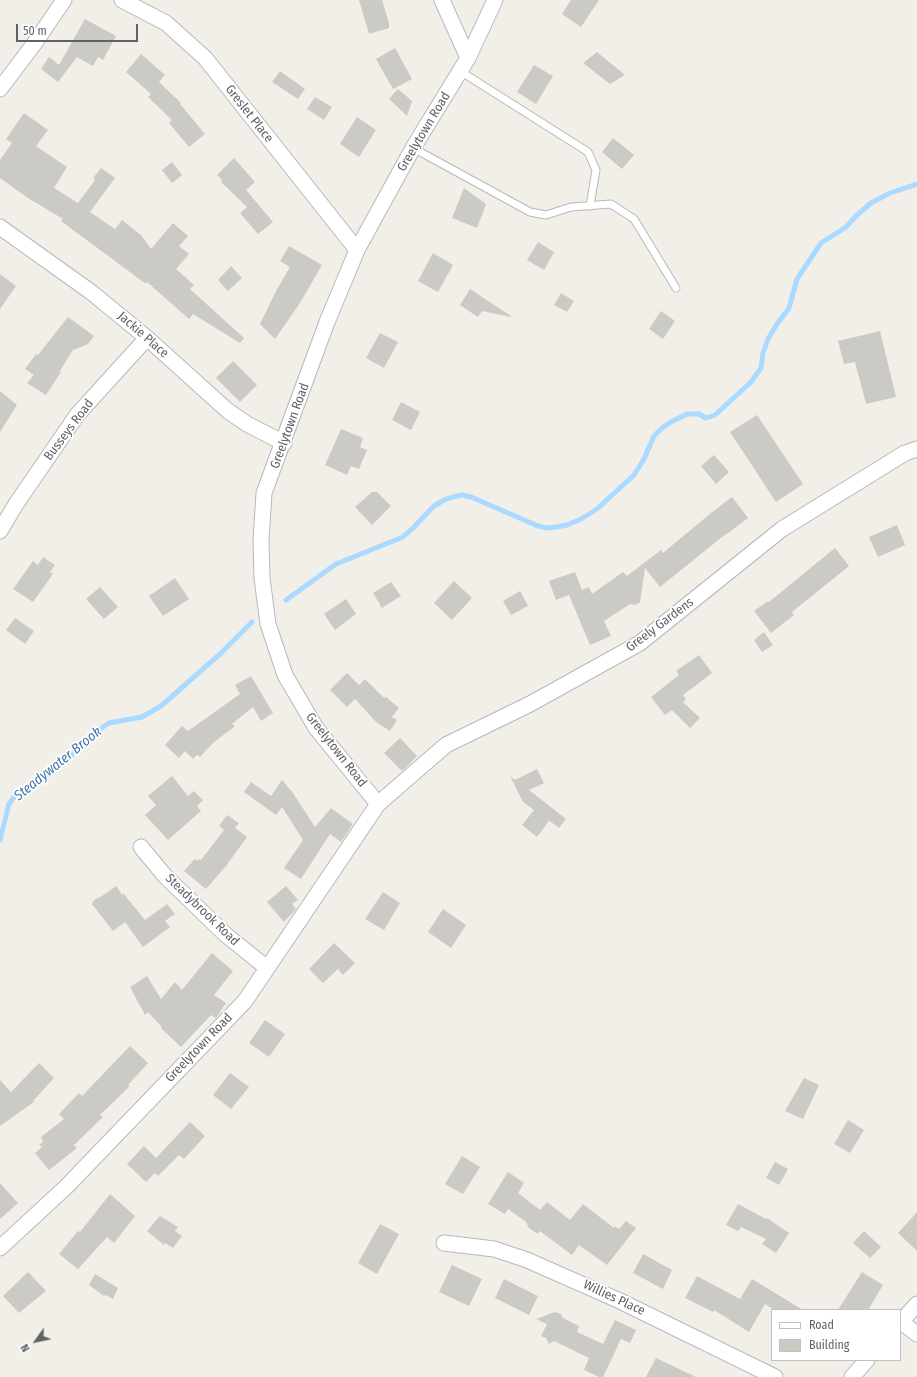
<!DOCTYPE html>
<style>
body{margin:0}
#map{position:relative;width:917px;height:1377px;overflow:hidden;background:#f1efe8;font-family:"Fira Sans Condensed",sans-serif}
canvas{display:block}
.legend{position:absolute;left:771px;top:1309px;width:130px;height:52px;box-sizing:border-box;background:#fff;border:1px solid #bfc1c3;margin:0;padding:5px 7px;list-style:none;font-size:12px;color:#5f6368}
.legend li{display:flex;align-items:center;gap:8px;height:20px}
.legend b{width:20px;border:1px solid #bfc1c3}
.north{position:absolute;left:16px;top:1321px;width:40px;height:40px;-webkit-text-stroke:3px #fff;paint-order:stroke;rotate:237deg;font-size:11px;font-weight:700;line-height:16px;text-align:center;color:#5f6368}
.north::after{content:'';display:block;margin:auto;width:14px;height:18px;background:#5f6368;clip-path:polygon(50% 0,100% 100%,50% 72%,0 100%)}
.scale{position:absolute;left:16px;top:24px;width:122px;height:18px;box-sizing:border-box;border:2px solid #5f6368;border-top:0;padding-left:5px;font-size:12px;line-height:14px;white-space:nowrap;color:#5f6368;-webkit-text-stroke:3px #fff;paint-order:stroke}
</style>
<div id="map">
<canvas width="917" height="1377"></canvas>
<ul class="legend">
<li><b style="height:5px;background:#fff"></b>Road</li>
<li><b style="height:11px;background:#cccac5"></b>Building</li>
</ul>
<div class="north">N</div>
<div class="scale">50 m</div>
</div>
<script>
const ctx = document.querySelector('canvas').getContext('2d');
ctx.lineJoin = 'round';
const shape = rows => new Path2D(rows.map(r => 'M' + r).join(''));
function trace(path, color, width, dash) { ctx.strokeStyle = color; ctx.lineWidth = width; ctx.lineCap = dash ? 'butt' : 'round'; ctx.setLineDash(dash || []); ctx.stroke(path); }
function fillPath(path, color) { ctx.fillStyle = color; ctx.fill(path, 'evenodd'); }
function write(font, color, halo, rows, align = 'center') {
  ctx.font = font + ' "Fira Sans Condensed",sans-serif'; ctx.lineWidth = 3.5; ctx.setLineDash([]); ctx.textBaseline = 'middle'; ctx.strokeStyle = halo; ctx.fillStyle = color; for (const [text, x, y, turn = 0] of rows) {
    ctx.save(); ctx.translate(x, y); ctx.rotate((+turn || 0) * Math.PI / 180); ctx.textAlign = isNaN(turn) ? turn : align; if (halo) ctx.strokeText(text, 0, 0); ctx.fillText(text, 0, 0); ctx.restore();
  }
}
trace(shape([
 [286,600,336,564,403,537,414,527,434,506,444,500,453,497,462,495,471,497,538,526,547,528,557,527,567,525,581,519,597,509,634,475,644,459,654,436,661,429,669,423,687,414,699,414,706,418,715,415,751,382,761,368,763,353,768,339,777,324,789,308,797,279,821,243,846,227,856,216,871,203,890,193,917,184],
 [0,840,9,804,17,793,52,773,100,729,109,723,142,717,161,706,219,655,252,622]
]), '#aadaff', 5);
fillPath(shape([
 [359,0,382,0,389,23,389,28,369,34],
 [571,0,599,0,581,27,562,14],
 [85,19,116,36,103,60,98,57,93,66,77,57,58,82,41,69,49,57,59,65],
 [395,48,412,79,393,89,376,59],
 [597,52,625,75,610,84,583,63],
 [141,54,165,75,159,82,181,103,180,104,205,134,189,147,169,123,172,120,148,97,151,94,126,72],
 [534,65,553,76,536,104,517,92],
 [280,71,305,89,298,99,272,82],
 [398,89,412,101,407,116,389,99],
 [315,97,332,107,324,120,307,109],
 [24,113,48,130,36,146,67,167,54,188,78,203,95,180,93,178,101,168,115,178,90,212,115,229,122,220,141,235,151,249,173,223,188,236,179,246,189,254,176,269,194,285,190,289,244,338,240,343,193,314,189,319,147,282,146,284,61,221,63,219,28,198,0,178,0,160,12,143,6,139],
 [357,117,376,130,359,157,340,144],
 [613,138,634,155,622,169,602,152],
 [234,158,255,182,246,190,273,222,258,234,240,213,247,207,221,182,222,180,217,175],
 [172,162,182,175,172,183,162,170],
 [464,188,486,204,477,228,452,218],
 [538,242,554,252,544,270,527,260],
 [289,246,322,265,300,303,275,339,260,324,276,291,290,267,280,261],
 [433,253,453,265,438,292,418,281],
 [231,266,242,278,228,291,218,280],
 [0,274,16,286,0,309],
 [470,289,511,316,511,317,482,311,478,317,460,305],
 [561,293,574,301,567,312,554,305],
 [661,311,675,321,663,339,649,329],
 [68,317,94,336,88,344,73,350,60,371,61,372,46,395,27,383,34,375,25,369,36,354,38,355],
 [880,331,896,397,866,404,855,362,844,364,838,341],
 [380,333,398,342,384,368,366,358],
 [233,361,257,385,240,402,216,378],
 [0,391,17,405,0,432],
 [401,402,420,412,411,430,392,420],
 [757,415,803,484,776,502,730,432],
 [341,429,363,438,360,447,367,450,359,469,351,466,347,475,325,465],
 [714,455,729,472,716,484,701,466],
 [372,492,377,492,391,506,372,525,355,507],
 [732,497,748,518,727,534,727,533,660,587,645,568,640,602,635,605,630,604,604,621,611,636,590,645,569,595,556,600,549,581,575,572,582,590,589,587,592,594,623,572,627,576,661,550,663,553,711,513],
 [897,525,905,545,878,557,869,537],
 [835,548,849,566,792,612,794,615,771,633,754,611,768,601,769,602],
 [43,557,55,565,50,572,53,574,33,602,13,589,33,561,38,565],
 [175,578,189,599,163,616,149,596],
 [454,581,472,598,452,620,434,603],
 [391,582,401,596,382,608,373,593],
 [100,587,118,607,104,619,86,599],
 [520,591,528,606,511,615,503,601],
 [346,599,356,614,335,630,324,614],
 [15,618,34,631,25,644,6,630],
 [764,632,773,645,762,652,754,640],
 [699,655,712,673,683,695,686,699,683,702,700,718,690,728,672,710,665,715,651,697,679,675,676,671],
 [347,673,359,685,365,679,384,698,386,697,399,708,392,717,397,720,390,731,376,722,355,699,347,707,330,690],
 [251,676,273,713,261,721,253,707,232,724,235,726,213,743,200,757,197,755,193,759,185,751,179,758,165,745,182,726,188,731,240,694,235,685],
 [400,738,417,756,402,771,384,753],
 [537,769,544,783,529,790,566,819,559,828,546,818,549,821,537,837,522,825,534,810,523,802,510,776,515,780],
 [172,776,188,796,194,791,203,800,197,806,201,811,168,840,145,815,156,805,148,796],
 [282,780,293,793,315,827,331,808,353,824,341,842,330,834,301,879,284,868,303,840,282,807,276,815,244,792,251,782,271,796],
 [227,815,239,823,235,828,247,837,226,866,206,889,184,871,195,859,197,861,199,859,201,860,224,830,219,826],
 [116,886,122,895,123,893,145,920,167,904,175,914,165,921,170,927,143,947,125,922,113,931,92,904,94,900,102,896],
 [286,886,298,900,292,904,296,909,284,922,267,902],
 [383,892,400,903,384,930,365,919],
 [443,909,466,925,451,948,428,932],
 [334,943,355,963,343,975,338,969,323,983,309,969],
 [212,953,233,971,214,995,226,1003,216,1018,211,1015,181,1047,161,1028,161,1026,148,1012,145,1015,130,987,147,976,161,999,175,982,182,990],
 [265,1020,285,1034,269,1057,249,1043],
 [130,1046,148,1063,128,1085,130,1086,100,1115,103,1117,74,1145,77,1148,49,1170,35,1153,42,1147,39,1145,43,1142,41,1137,64,1119,59,1114,79,1093,82,1096],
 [39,1063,54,1078,33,1101,34,1102,0,1126,0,1080,11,1092],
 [230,1073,249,1087,231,1109,213,1095],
 [804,1078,819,1085,803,1119,785,1111],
 [848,1120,864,1130,850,1153,834,1144],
 [190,1122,205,1136,184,1159,179,1155,158,1176,155,1173,146,1182,127,1164,144,1146,156,1158],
 [462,1156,480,1167,463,1194,445,1184],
 [775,1162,788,1169,779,1185,766,1178],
 [508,1172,524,1183,518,1193,540,1210,547,1202,570,1220,583,1204,614,1228,615,1226,619,1229,626,1221,636,1228,607,1265,579,1245,572,1255,540,1231,538,1234,529,1228,526,1222,508,1209,505,1214,488,1204],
 [0,1183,18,1203,0,1219],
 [110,1194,135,1216,114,1243,107,1237,78,1269,59,1254,78,1231,80,1232],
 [738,1204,766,1219,767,1218,789,1233,776,1253,762,1244,766,1239,741,1227,738,1231,726,1225],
 [917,1212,917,1251,898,1233],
 [160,1216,178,1227,175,1231,182,1236,173,1248,165,1243,164,1245,147,1231],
 [380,1224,399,1234,377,1274,358,1263],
 [864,1231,881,1247,870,1258,853,1243],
 [643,1254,672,1270,663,1289,633,1273],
 [452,1265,482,1279,469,1306,439,1292],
 [28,1272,46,1291,19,1313,3,1296],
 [862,1272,883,1285,868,1310,838,1310],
 [95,1274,118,1288,113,1299,106,1295,104,1296,89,1285],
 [697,1276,740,1299,752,1279,803,1310,774,1310,765,1304,749,1332,714,1310,713,1312,685,1298],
 [504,1279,538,1296,529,1315,495,1298],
 [555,1312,561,1314,563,1318,579,1326,577,1332,603,1344,615,1320,636,1330,630,1343,621,1339,603,1377,599,1377,584,1370,589,1358,554,1341,549,1344,546,1338,541,1336,547,1324,536,1319],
 [656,1358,696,1377,646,1377]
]), '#cccac5');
const lane = shape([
 [460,71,588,152,596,170,590,206],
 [413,148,530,212,546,215,571,207,611,204,634,219,676,288]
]);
const street = shape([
 [122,0,166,23,205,58,357,250],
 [442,0,468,58],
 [0,89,34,44,64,0],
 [0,227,91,292,147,338,228,411,247,424,284,443],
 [0,531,16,504,77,415,147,338],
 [378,804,446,745,530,704,640,643,782,529,905,453,917,449],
 [141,847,165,876,226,935,267,968],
 [444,1243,494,1249,527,1260,620,1301,775,1377],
 [0,1248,66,1187,245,1001,378,804,316,728,285,675,268,624,262,578,261,540,264,493,327,322,357,250,413,148,468,58,495,0],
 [901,1322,917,1334],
 [900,1323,917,1304],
 [852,1377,867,1360]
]);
trace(lane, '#b5b8bc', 9);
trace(street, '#b5b8bc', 17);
trace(lane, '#fff', 7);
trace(street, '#fff', 15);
write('13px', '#5f6368', '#fff', [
 ["Greslet Place",249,114,52],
 ["Greelytown Road",424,132,-59],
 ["Jackie Place",143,335,41],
 ["Greelytown Road",290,426,-70],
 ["Busseys Road",69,430,-53],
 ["Greely Gardens",660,625,-37],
 ["Greelytown Road",336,750,52],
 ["Steadybrook Road",202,910,44],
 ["Greelytown Road",199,1048,-46],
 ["Willies Place",614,1298,25]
]);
write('italic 14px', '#4174aa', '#fff', [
 ["Steadywater Brook",58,764,-39]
]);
</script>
